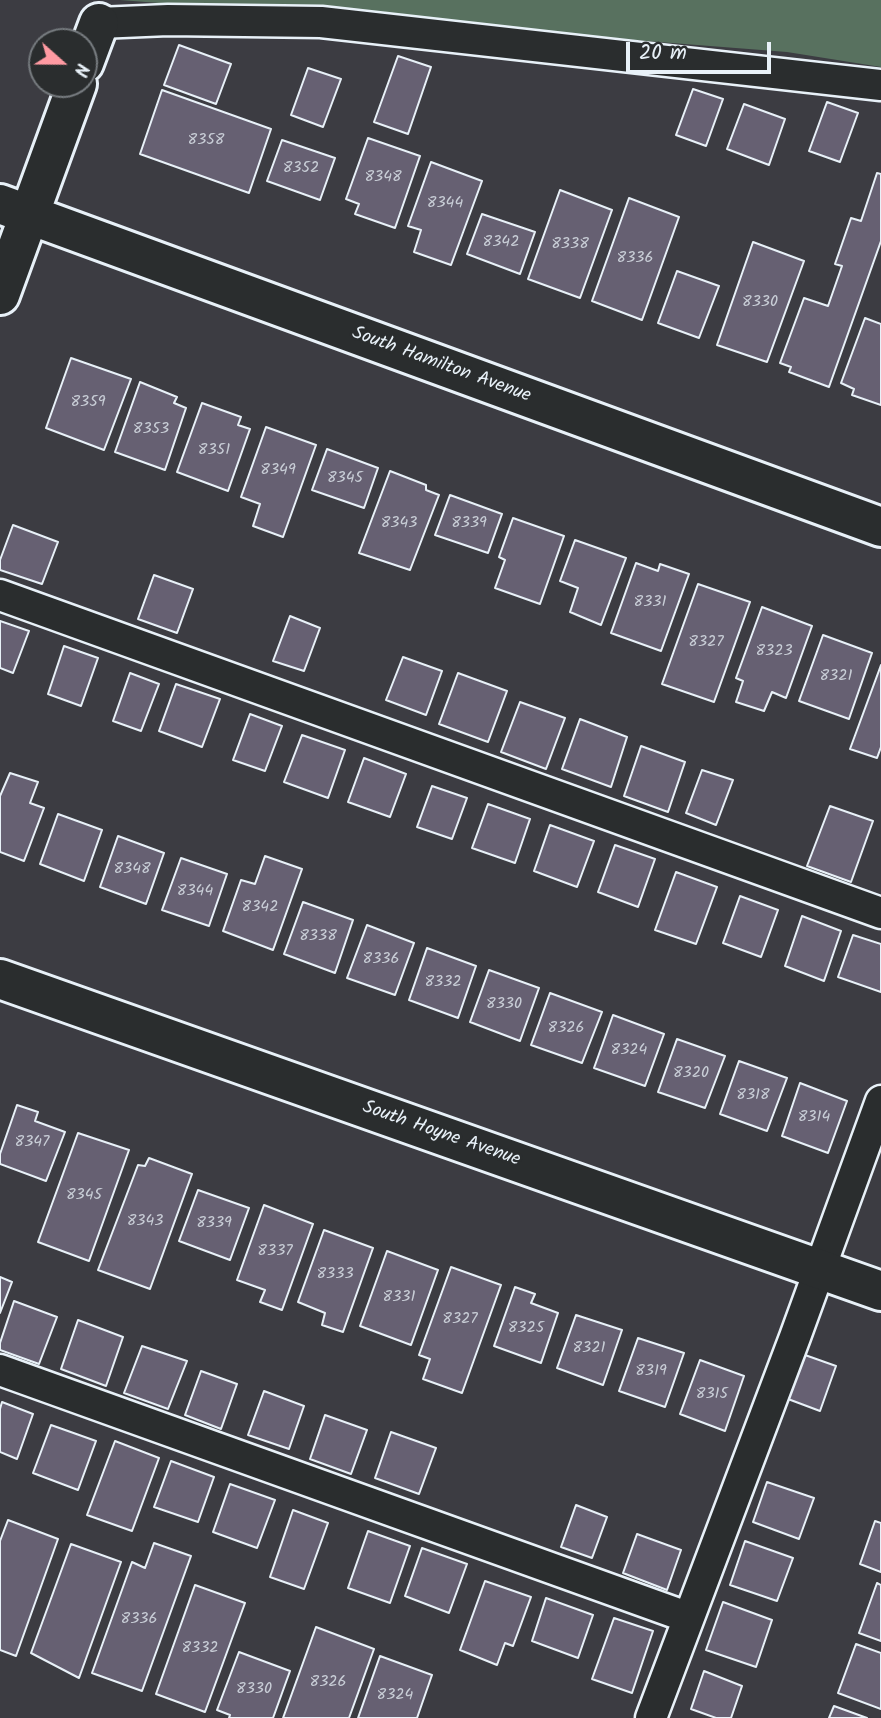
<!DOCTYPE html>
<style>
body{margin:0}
#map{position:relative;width:881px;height:1718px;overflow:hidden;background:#3c3c42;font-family:Kalam,sans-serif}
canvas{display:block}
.north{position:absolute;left:28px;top:28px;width:70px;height:70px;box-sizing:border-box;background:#2a2d2e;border:2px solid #767b7f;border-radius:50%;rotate:111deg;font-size:19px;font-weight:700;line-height:28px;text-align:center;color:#e8f1f8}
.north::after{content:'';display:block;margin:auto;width:24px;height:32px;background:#ff9aa2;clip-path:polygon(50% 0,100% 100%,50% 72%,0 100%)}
.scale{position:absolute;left:626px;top:42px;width:145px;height:32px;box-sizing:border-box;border:4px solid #e8f1f8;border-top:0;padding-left:9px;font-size:21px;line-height:24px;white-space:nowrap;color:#e8f1f8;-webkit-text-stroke:5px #2a2d2e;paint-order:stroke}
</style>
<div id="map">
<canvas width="881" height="1718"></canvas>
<div class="north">N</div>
<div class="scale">20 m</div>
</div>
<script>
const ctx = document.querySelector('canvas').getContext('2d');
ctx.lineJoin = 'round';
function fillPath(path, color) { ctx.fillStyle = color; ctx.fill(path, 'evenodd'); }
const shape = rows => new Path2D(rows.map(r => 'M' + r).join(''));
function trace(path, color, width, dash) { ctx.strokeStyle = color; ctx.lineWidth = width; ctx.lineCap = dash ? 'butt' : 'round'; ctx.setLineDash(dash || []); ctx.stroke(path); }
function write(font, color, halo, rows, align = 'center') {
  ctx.font = font + ' Kalam,sans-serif'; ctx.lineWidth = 5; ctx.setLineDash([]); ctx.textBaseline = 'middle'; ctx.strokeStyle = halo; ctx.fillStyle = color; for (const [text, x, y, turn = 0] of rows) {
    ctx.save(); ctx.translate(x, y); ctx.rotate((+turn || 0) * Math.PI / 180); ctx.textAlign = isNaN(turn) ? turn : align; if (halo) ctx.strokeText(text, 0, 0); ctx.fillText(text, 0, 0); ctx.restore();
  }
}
fillPath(shape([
 [120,0,881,0,881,67,787,52]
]), '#58715f');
const building = shape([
 [179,45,231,64,216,104,164,85,179,45],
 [398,56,431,67,408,134,374,122,398,56],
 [308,68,341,79,323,127,291,115,308,68],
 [693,89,723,99,706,146,676,135,693,89],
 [162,90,271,129,249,193,140,154,162,90],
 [827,102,858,113,840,162,809,151,827,102],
 [744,104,785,119,769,165,727,149,744,104],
 [368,138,420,156,395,228,355,214,359,204,346,199,368,138],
 [282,140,335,158,320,200,267,181,282,140],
 [431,162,482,181,451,265,414,252,421,230,408,226,431,162],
 [877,173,881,174,881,241,829,387,789,372,791,367,780,363,804,298,828,306,842,266,835,264,851,218,861,221,877,173],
 [560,190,612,210,580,298,528,279,560,190],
 [629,198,679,217,642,320,592,301,629,198],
 [482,214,535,232,520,274,467,254,482,214],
 [753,242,804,261,767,362,717,345,753,242],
 [677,271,719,286,699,338,658,323,677,271],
 [865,318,881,324,881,405,852,395,854,389,841,383,865,318],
 [71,358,131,379,104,450,46,428,71,358],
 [140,382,177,397,174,403,186,408,165,470,115,452,140,382],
 [202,403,241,417,238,425,250,429,228,491,177,472,202,403],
 [266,427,316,445,283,537,253,526,260,504,241,497,266,427],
 [327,449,378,468,364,508,312,490,327,449],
 [390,471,426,485,426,490,439,495,410,570,359,553,390,471],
 [450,495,502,514,488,553,435,535,450,495],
 [513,518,564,536,540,604,495,588,505,560,499,557,513,518],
 [13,525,58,542,42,584,0,570,0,560,13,525],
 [575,540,626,558,601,625,570,612,578,588,560,581,575,540],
 [636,563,658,571,660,564,689,574,661,651,611,633,636,563],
 [154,575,193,589,177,633,138,619,154,575],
 [698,584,750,602,714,702,662,684,698,584],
 [762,607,812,626,786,698,772,692,764,711,736,702,743,681,736,678,762,607],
 [290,616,320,628,304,671,273,661,290,616],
 [0,621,29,631,13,673,0,668,0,621],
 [823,635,872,653,849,719,799,701,823,635],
 [64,646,98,658,81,706,48,694,64,646],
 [403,657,442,671,426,715,386,700,403,657],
 [881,665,881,747,877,758,850,749,881,665],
 [130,673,159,684,141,731,113,721,130,673],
 [458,673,507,691,488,742,439,724,458,673],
 [176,684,220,699,202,747,159,731,176,684],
 [520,702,565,718,546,769,501,752,520,702],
 [250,714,282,726,265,771,233,760,250,714],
 [580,719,627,737,611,787,562,769,580,719],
 [302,735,345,750,328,798,284,782,302,735],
 [641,746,685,762,668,812,624,796,641,746],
 [364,758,406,774,390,817,348,802,364,758],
 [702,770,733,780,716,825,686,813,702,770],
 [10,773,38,782,30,803,44,808,24,861,0,852,0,796,10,773],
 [432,786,467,798,452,839,417,827,432,786],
 [488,804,530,819,515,863,472,848,488,804],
 [830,806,873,821,851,882,807,866,830,806],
 [58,814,102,830,84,881,40,864,58,814],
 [550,825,594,841,577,887,534,871,550,825],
 [118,836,164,853,146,904,100,887,118,836],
 [615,845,655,859,638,907,598,892,615,845],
 [265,856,302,869,273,950,223,931,241,880,255,884,265,856],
 [181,858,227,874,209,926,162,910,181,858],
 [676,872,717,887,696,944,655,930,676,872],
 [740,896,778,910,761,957,723,943,740,896],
 [303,902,353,920,335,973,284,954,303,902],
 [802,916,841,931,824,981,785,966,802,916],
 [367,925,414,943,395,995,347,978,367,925],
 [853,935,881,944,881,992,838,977,853,935],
 [427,948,476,966,458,1018,409,1000,427,948],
 [489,970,539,988,520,1041,470,1022,489,970],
 [550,993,602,1012,582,1063,531,1045,550,993],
 [613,1015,664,1034,645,1086,594,1068,613,1015],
 [677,1039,725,1056,705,1108,658,1092,677,1039],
 [739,1061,787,1078,767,1131,720,1114,739,1061],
 [800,1083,847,1101,828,1153,782,1136,800,1083],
 [17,1105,38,1112,35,1121,65,1132,46,1181,0,1164,0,1154,17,1105],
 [78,1133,129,1150,89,1261,38,1242,78,1133],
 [149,1158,192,1174,150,1289,98,1270,138,1165,145,1166,149,1158],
 [198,1190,249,1208,230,1260,179,1241,198,1190],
 [264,1205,313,1224,282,1310,260,1302,265,1290,237,1280,264,1205],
 [324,1230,373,1248,343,1332,322,1325,325,1313,298,1302,324,1230],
 [387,1251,438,1270,411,1345,360,1326,387,1251],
 [451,1267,501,1285,462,1393,423,1379,430,1359,419,1355,451,1267],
 [0,1277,12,1282,0,1313,0,1277],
 [515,1287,535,1294,531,1303,558,1313,541,1363,494,1346,515,1287],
 [14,1301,57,1317,39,1364,0,1350,0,1343,14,1301],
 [576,1315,622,1330,603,1385,557,1368,576,1315],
 [78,1320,123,1337,106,1386,61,1369,78,1320],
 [638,1338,684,1353,665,1407,619,1391,638,1338],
 [142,1346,187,1361,168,1409,124,1393,142,1346],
 [805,1355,836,1366,820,1411,788,1399,805,1355],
 [700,1360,744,1376,725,1431,680,1414,700,1360],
 [201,1371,237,1384,221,1429,185,1415,201,1371],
 [264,1391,304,1406,289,1449,248,1435,264,1391],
 [2,1402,33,1414,17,1459,0,1452,0,1409,2,1402],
 [325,1415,367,1430,351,1474,310,1459,325,1415],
 [51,1425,96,1441,78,1490,33,1473,51,1425],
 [391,1432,436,1448,419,1494,375,1478,391,1432],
 [115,1441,159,1458,132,1531,87,1515,115,1441],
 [171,1461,214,1477,198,1522,154,1507,171,1461],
 [767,1482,814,1498,799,1539,753,1522,767,1482],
 [230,1484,275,1500,257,1548,213,1532,230,1484],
 [576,1505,607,1517,592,1558,561,1547,576,1505],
 [293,1510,328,1523,304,1589,270,1577,293,1510],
 [8,1520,58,1539,16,1656,0,1650,0,1541,8,1520],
 [875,1521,881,1523,881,1572,860,1564,875,1521],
 [368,1531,410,1546,390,1603,348,1588,368,1531],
 [637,1534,681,1550,667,1590,623,1573,637,1534],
 [745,1541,793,1558,777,1601,730,1585,745,1541],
 [154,1543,191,1556,142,1691,92,1673,132,1562,145,1568,154,1543],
 [71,1544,121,1562,79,1678,31,1653,71,1544],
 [422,1548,467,1564,449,1613,405,1596,422,1548],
 [485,1581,531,1597,513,1646,505,1643,497,1665,460,1650,485,1581],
 [877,1583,881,1585,881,1641,859,1633,877,1583],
 [195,1585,245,1603,205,1712,156,1694,195,1585],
 [546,1598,593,1615,578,1658,532,1641,546,1598],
 [723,1602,772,1620,756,1667,706,1650,723,1602],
 [614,1618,653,1631,632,1693,592,1679,614,1618],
 [316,1627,374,1649,349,1718,283,1718,316,1627],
 [856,1644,881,1653,881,1709,838,1693,856,1644],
 [239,1652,290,1671,273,1718,229,1718,230,1715,217,1710,239,1652],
 [380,1656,432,1675,417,1718,358,1718,380,1656],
 [704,1671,742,1686,731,1718,716,1718,691,1709,704,1671],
 [834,1706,867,1718,829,1718,834,1706]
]);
fillPath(building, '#666072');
trace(building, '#e8f1f8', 2);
const service = shape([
 [99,23,168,20,321,22,881,85],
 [0,595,881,913],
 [0,1370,687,1617],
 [651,1718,795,1337,881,1101]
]);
const minor = shape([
 [84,63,99,23],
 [0,204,881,527],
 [0,295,77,84],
 [0,979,881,1291]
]);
trace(service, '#e8f1f8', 35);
trace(minor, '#e8f1f8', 44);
trace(service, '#2a2d2e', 30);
trace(minor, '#2a2d2e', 38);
write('16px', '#c8cdd6', null, [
 ["8358",206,141],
 ["8352",301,169],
 ["8348",383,178],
 ["8344",445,204],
 ["8342",501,243],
 ["8338",570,245],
 ["8336",635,259],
 ["8330",760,303],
 ["8359",88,403],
 ["8353",151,430],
 ["8351",214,451],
 ["8349",278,471],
 ["8345",345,479],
 ["8343",399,524],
 ["8339",469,524],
 ["8331",650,603],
 ["8327",706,643],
 ["8323",774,652],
 ["8321",836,677],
 ["8348",132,870],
 ["8344",195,892],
 ["8342",260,908],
 ["8338",318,937],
 ["8336",381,960],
 ["8332",443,983],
 ["8330",504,1005],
 ["8326",566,1029],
 ["8324",629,1051],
 ["8320",691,1074],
 ["8318",753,1096],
 ["8314",814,1118],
 ["8347",32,1143],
 ["8345",84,1196],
 ["8343",145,1222],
 ["8339",214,1224],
 ["8337",275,1252],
 ["8333",335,1275],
 ["8331",399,1298],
 ["8327",460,1320],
 ["8325",526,1329],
 ["8321",589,1349],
 ["8319",651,1372],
 ["8315",712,1395],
 ["8336",139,1620],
 ["8332",200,1649],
 ["8326",328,1683],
 ["8330",254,1690],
 ["8324",395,1696]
]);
write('19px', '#e8f1f8', '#2a2d2e', [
 ["South Hamilton Avenue",441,366,20],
 ["South Hoyne Avenue",441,1135,19]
]);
</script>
